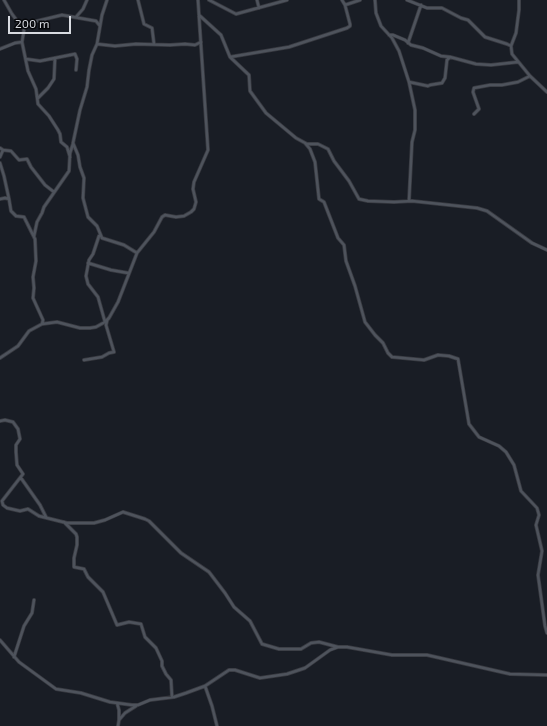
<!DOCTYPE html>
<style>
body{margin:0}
#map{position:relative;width:547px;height:726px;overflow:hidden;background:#191d25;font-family:"Exo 2",sans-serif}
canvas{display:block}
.scale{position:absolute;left:8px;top:16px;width:63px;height:18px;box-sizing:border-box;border:2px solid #d8dbe1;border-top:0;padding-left:5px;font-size:12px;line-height:14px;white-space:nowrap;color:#d8dbe1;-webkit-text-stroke:3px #06070a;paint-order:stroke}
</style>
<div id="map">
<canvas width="547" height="726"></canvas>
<div class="scale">200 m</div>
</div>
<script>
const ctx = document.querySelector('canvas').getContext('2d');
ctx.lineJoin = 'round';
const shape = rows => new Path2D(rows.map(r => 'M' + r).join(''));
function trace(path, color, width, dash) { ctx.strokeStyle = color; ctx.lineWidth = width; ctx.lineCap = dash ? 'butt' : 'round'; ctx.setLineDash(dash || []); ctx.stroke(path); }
const minor = shape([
 [4,0,12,14,24,30,22,42,28,71,36,89,38,104,49,116,58,130,60,134,61,142,67,147,70,157],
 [107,0,102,15,97,44,92,55,89,70,87,87,80,110,73,143,78,155,80,167,84,178,83,198,88,217,97,226,102,238,124,245,137,253],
 [138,0,144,24,152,28,154,44],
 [198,0,199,15,221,35,230,57,249,75,250,91,266,113,296,138,307,144,318,144,328,149,334,161,349,181,359,199,368,201,394,202,412,201,477,208,487,211,532,243,547,250],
 [209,0,236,14,287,0],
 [257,0,259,8],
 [342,0,345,5,360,0],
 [375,0,376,13,381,26,392,38,399,51,409,82,415,110,415,130,412,142,409,201],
 [407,0,427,8,442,8,461,18,468,20,485,37,507,44,511,46],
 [519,0,519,10,516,33,511,46,512,54,530,76,547,92],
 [76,17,83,9,87,0],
 [23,28,33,22,62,15,96,21,100,26],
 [389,35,393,35,405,40,411,45,423,48,441,56,450,57,476,64,491,65,518,62],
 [408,43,421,5],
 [97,44,115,46,136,44,170,45,185,44,195,45,201,42],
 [0,49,15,43,22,42],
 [230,57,289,47,347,28,350,26,350,24,345,5],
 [26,59,40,61,75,54,77,59,76,70],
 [409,82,428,86,430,85,442,83,445,78,447,60,450,57],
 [38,98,48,88,54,79,55,58],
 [474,114,479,109,473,92,474,88,490,85,502,85,518,82,530,76],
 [305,143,310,149,315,162,319,199,324,202,338,238,344,245,346,261,355,286,365,322,375,335,383,343,388,353,392,357,424,360,438,355,449,356,458,359,469,424,479,437,499,446,506,452,514,465,521,491,537,508,539,515,536,525,542,551,538,575,545,626,547,633],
 [0,148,3,150,0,157],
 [3,150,11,151,19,160,27,159,31,167,45,185,54,192],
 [0,163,4,176,9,199],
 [0,199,5,198,9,199,11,211,16,216,24,217,35,239,36,261,33,277,34,288,33,298,43,320,42,324,29,331,18,346,0,358],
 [34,236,37,222,42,213,44,207,69,171,70,153,73,144],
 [99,236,93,254,89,260,86,276,88,284,98,297,105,322],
 [88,263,111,270,128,273],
 [42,324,57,322,80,328,90,328,96,327,105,322,109,318,118,302,137,253,154,232,162,217,165,215,176,217,184,216,191,212,194,209,196,202,193,189,194,182,208,150,199,16],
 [84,360,102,357,109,353,114,352,106,325,107,321],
 [0,421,5,420,13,422,18,429,20,439,16,445,16,452,17,465,23,474,2,501,3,505,7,508,20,511,28,509,39,516,67,523,94,523,105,520,123,512,145,519,149,521,181,553,209,572,225,593,234,607,250,621,262,644,279,649,301,649,311,643,319,642,338,647],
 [21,478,40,505,46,517],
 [64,522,76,534,77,537,77,545,74,558,74,567,84,569,88,577,103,592,117,625,129,622,141,624,145,637,156,648,162,661,162,666,166,674,171,680,172,697],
 [0,640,19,662,56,689,81,693,110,702,132,705,138,705,150,700,174,697,186,693,205,686,229,670,235,670,260,678,287,674,305,668,330,650,338,647,347,647,392,655,427,655,510,674,547,675],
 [14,657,24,626,32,613,34,600],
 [205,686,212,706,217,726],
 [117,703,119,710,119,720],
 [118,726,119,720,125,713,136,706]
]);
trace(minor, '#383a41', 4);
trace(minor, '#4e535c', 2.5);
</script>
